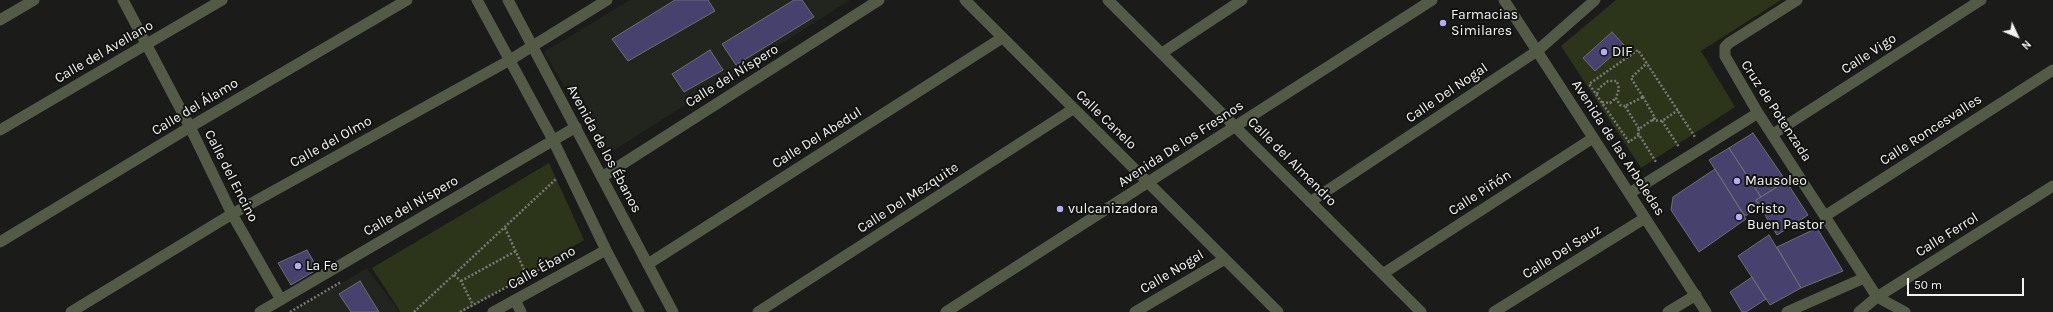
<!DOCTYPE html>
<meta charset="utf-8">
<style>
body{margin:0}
#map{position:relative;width:2053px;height:312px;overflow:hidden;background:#1b1c19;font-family:Karla,sans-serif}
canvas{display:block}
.north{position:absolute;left:1997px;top:16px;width:40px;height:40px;-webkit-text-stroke:3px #121310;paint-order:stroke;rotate:134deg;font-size:11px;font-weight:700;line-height:16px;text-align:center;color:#f3f4f2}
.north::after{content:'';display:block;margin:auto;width:14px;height:18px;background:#f3f4f2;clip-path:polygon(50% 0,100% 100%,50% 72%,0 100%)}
.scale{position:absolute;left:1907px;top:278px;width:117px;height:18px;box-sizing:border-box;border:2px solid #f3f4f2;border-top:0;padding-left:5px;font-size:12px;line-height:14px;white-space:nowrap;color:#f3f4f2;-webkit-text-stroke:3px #121310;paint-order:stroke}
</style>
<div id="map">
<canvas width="2053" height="312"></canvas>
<div class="north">N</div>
<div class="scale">50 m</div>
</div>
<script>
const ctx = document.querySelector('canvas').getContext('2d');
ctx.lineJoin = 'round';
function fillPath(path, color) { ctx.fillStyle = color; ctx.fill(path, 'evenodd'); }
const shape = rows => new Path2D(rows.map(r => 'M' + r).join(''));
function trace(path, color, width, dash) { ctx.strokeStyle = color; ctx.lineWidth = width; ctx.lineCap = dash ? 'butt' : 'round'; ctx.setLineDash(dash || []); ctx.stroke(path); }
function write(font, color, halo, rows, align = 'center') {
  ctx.font = font + ' Karla,sans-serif'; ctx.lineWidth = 4; ctx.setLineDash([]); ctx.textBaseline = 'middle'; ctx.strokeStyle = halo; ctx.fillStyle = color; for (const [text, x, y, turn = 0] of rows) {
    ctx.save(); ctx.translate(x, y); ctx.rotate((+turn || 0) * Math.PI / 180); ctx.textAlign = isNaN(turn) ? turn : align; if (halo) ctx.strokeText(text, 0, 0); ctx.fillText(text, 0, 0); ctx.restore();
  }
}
fillPath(shape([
 [630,0,850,0,605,156,544,52],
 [367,268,398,310,396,312,292,312]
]), '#22251d');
fillPath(shape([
 [1616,0,1781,0,1701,51,1735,107,1641,168,1561,46],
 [549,163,584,240,463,312,399,312,400,311,372,268]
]), '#2c351a');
const building = shape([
 [675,0,708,0,715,11,628,61,612,39,675,0],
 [794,0,802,0,814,17,736,65,722,44,794,0],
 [1612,32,1624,45,1595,71,1583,58,1612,32],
 [710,50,723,70,684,92,672,74,710,50],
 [1753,133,1786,181,1761,197,1729,148,1753,133],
 [1729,148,1761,197,1756,200,1760,207,1745,216,1709,160,1729,148],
 [1715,169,1746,219,1699,252,1671,210,1673,197,1715,169],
 [1786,181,1808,215,1777,235,1756,200,1786,181],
 [1817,228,1843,271,1801,288,1777,247,1817,228],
 [1769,235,1801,288,1770,305,1738,256,1769,235],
 [307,250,318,269,291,285,278,263,307,250],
 [1752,277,1766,299,1746,312,1742,312,1730,292,1752,277],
 [360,281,379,312,351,312,339,294,360,281]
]);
fillPath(building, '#47416e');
trace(building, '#6e6e72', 1);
trace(shape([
 [1597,94,1599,88,1608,81,1617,81,1619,89,1616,98,1620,105,1625,106],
 [1643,97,1655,118,1639,129,1625,106,1643,97],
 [1643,97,1631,78,1647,63],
 [1602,102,1610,103,1616,98],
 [1652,120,1662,121,1678,110],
 [1662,121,1679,147],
 [1639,129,1638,133,1656,162],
 [1639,135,1629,142,1589,84,1638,50,1695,137],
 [505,228,527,276],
 [454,275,461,281,473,305],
 [461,281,516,251],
 [290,312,341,282],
 [414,312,556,179],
 [460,312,546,266]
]), '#797a77', 2.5, [2, 2]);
trace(shape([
 [123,0,190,127,232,214,281,300],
 [477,0,553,140,606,250,639,312],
 [965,0,1278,312],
 [1108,0,1421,312],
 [1504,0,1706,312],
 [1797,0,1729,43,1725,47,1725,56,1758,113,1877,297,1905,312],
 [0,20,34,0],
 [1162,53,1242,0],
 [0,130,222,0],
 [1773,134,1981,0],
 [602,177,879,0],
 [1630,193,1758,113],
 [1310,202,1537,51,1595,0],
 [1825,216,2053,70],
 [0,242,190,127,407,0],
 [648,264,1002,38],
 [1384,273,1593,138],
 [515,300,521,312],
 [71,312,232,214,510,60,607,0],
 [260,312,576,127],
 [493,312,606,250],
 [758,312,1073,109],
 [1135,312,1225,259],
 [1494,312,1645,218],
 [1668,312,1696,295],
 [1787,312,1864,278],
 [1859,312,1877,297,2053,186]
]), '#535a46', 11);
trace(shape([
 [508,0,673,312],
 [946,312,1432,0]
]), '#535a46', 11);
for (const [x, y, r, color] of [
 [1443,23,4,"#b3acf9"],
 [1604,52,4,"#b3acf9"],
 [1737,181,4,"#b3acf9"],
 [1060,209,4,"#b3acf9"],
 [1739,217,4,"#b3acf9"],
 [298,266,4,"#b3acf9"]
]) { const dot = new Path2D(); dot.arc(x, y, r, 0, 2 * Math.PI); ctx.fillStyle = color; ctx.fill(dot); trace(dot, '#121310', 1.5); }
write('14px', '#f3f4f2', '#121310', [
 ["Farmacias",1451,15],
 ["Similares",1451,31],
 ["DIF",1612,52],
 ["Mausoleo",1745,181],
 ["vulcanizadora",1068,209],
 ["Cristo",1747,209],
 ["Buen Pastor",1747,225],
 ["La Fe",306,266]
], 'left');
write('14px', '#f3f4f2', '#121310', [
 ["Calle del Avellano",104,52,-30],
 ["Calle Vigo",1869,54,-33],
 ["Calle del Níspero",732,76,-32],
 ["Calle Del Nogal",1447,93,-34],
 ["Calle del Álamo",195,107,-31],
 ["Cruz de Potenzada",1776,111,57],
 ["Calle Canelo",1106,120,44],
 ["Calle Roncesvalles",1931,130,-33],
 ["Calle Del Abedul",817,138,-32],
 ["Calle del Olmo",331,142,-29],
 ["Avenida De los Fresnos",1181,144,-33],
 ["Avenida de las Arboledas",1618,148,57],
 ["Avenida de los Ébanos",604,149,62],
 ["Calle del Almendro",1292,162,45],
 ["Calle del Encino",231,176,63],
 ["Calle Piñón",1480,193,-33],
 ["Calle Del Mezquite",908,198,-33],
 ["Calle del Níspero",411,206,-30],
 ["Calle Ferrol",1947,235,-32],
 ["Calle Del Sauz",1562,252,-32],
 ["Calle Ébano",542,268,-29],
 ["Calle Nogal",1172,272,-31]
]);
</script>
